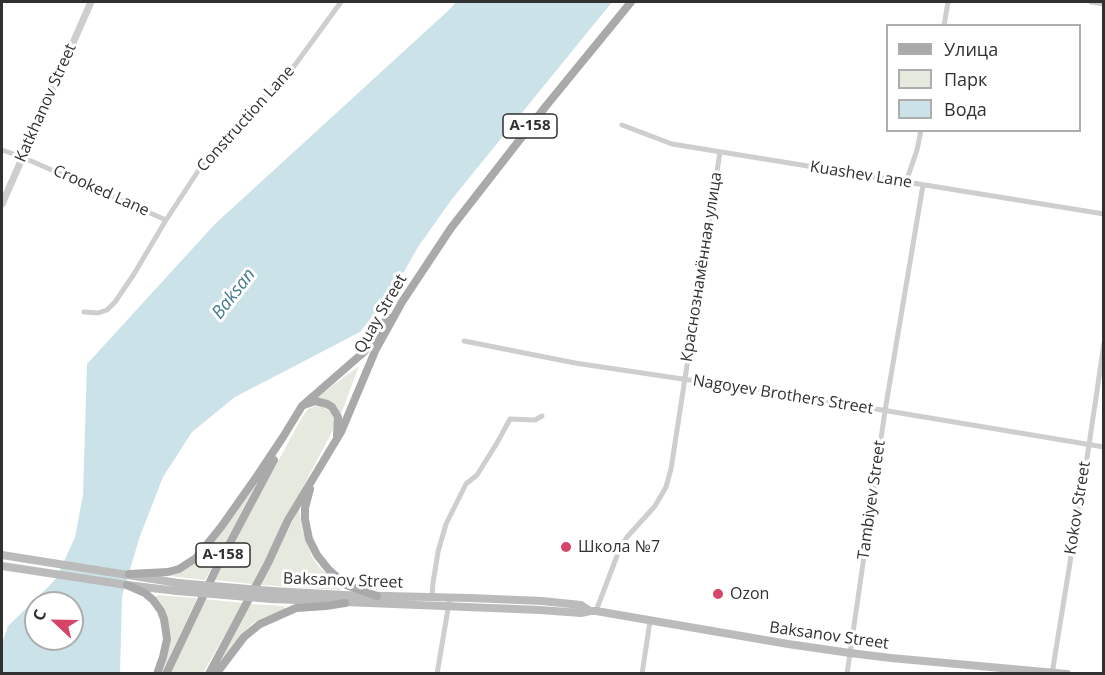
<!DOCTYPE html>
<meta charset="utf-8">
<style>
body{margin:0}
#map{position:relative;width:1105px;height:675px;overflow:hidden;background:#fff;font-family:"Open Sans",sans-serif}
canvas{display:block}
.frame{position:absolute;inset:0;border:3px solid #313131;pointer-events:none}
.legend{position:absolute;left:886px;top:24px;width:195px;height:108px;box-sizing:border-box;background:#fff;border:2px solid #adadad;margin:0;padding:8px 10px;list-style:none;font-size:18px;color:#313131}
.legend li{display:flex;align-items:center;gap:12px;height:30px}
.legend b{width:30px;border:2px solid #adadad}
.north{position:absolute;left:24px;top:591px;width:60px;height:60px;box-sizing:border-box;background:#fff;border:2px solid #adadad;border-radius:50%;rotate:292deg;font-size:16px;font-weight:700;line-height:24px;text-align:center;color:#313131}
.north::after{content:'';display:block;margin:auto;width:21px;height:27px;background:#d64468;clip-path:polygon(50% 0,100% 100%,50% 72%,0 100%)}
</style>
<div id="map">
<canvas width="1105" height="675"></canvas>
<div class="frame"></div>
<ul class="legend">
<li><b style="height:8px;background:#a9a9a9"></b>Улица</li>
<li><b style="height:16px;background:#e6e9dd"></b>Парк</li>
<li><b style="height:16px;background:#cbe2e8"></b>Вода</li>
</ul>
<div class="north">С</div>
</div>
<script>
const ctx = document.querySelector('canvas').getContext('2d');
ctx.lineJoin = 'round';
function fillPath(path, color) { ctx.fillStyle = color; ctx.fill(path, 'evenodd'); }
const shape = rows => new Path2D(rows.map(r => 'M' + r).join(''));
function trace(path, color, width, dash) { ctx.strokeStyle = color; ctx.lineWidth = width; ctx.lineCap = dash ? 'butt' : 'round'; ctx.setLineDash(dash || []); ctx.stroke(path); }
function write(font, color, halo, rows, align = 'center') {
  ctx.font = font + ' "Open Sans",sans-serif'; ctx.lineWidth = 6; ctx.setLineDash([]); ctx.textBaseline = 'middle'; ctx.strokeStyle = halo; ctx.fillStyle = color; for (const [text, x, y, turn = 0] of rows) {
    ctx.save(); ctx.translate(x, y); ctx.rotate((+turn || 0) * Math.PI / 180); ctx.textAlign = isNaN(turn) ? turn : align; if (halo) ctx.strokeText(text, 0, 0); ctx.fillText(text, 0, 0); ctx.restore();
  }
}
fillPath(shape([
 [359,366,341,414,318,398,319,396],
 [315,406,323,407,331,412,334,418,335,426,252,584,214,580,302,417,308,409],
 [260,477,205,580,170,576,170,574,179,572],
 [299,508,303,532,312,557,319,567,341,586,340,590,261,585],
 [157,595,197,598,162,673,159,673,169,646,155,598],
 [204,599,243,603,203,673,170,674],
 [250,604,284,606,285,609,262,618,252,624,244,632,217,668]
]), '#e6e9dd');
fillPath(shape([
 [456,2,612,2,452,199,418,247,396,286,360,332,235,397,192,432,163,477,140,536,122,596,120,673,2,674,2,644,8,626,50,585,57,577,75,537,83,495,87,364,215,224,450,9],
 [36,603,72,603,72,639,36,639]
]), '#cbe2e8');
trace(shape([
 [1091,2,1104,4],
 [944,26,948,2],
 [622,125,672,144,1104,214],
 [2,150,22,157,166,220],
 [906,182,917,150,921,130],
 [84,312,98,313,107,310,115,302,134,274,166,220,204,162,256,104,284,80,341,2],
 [464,341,575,363,723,385,734,384,746,388,763,390,773,395,846,404,1104,447],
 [432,597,433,583,438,552,446,524,466,484,477,475,497,443,510,419,535,420,542,416],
 [596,611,620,548,627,537,655,506,666,487,671,469,720,152],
 [437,674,450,597],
 [642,674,650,621],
 [847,674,885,411,923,185],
 [1052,674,1089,445,1104,343]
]), '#cecece', 5);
trace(shape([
 [2,204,91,2]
]), '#cecece', 7);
trace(shape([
 [2,555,178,583],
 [2,566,127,585,177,591],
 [272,591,345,595,470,598,542,601,581,605,590,611],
 [271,599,540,610,581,613,590,611,596,611,788,644,850,653,891,658,1067,674]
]), '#bbb', 8);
trace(shape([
 [304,405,315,401,327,404,332,407,338,417,337,435],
 [310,489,305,508,305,519,309,539,317,555,329,570,346,585,377,596],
 [129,574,168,572,179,569,196,558,221,527,257,476,283,437,302,406,364,352,388,317],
 [127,585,145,593,153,600,161,611,164,619,167,639,163,657,157,674],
 [166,674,217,567,274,460],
 [209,674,268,563,288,520,341,432,376,349,402,302,451,228,546,106,631,2],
 [216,674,244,637,260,624,296,608,326,606,345,603]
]), '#a9a9a9', 8);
trace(shape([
 [178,583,272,591],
 [177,591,271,599]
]), '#bbb', 8);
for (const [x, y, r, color] of [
 [566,547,6,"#d64468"],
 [718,594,6,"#d64468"]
]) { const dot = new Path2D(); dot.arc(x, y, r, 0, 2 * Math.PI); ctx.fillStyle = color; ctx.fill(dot); trace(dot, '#fff', 2); }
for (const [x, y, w] of [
 [530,126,54],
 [223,555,54]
]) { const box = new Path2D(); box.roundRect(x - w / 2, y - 12, w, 24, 4.5); ctx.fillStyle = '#fff'; ctx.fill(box); trace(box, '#313131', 1.5); }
write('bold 15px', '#313131', null, [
 ["А-158",530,126],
 ["А-158",223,555]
]);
write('16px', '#313131', '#fff', [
 ["Katkhanov Street",46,103,-66],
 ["Construction Lane",246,119,-48],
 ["Kuashev Lane",861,175,9],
 ["Crooked Lane",101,191,24],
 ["Краснознамённая улица",702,267,-81],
 ["Quay Street",381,314,-60],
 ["Nagoyev Brothers Street",783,395,9],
 ["Tambiyev Street",872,500,-82],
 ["Kokov Street",1078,508,-81],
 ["Baksanov Street",343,581,2],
 ["Baksanov Street",829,636,8]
]);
write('16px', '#313131', '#fff', [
 ["Школа №7",578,547],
 ["Ozon",730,594]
], 'left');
write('italic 18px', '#457d8c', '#fff', [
 ["Baksan",234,294,-52]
]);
</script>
